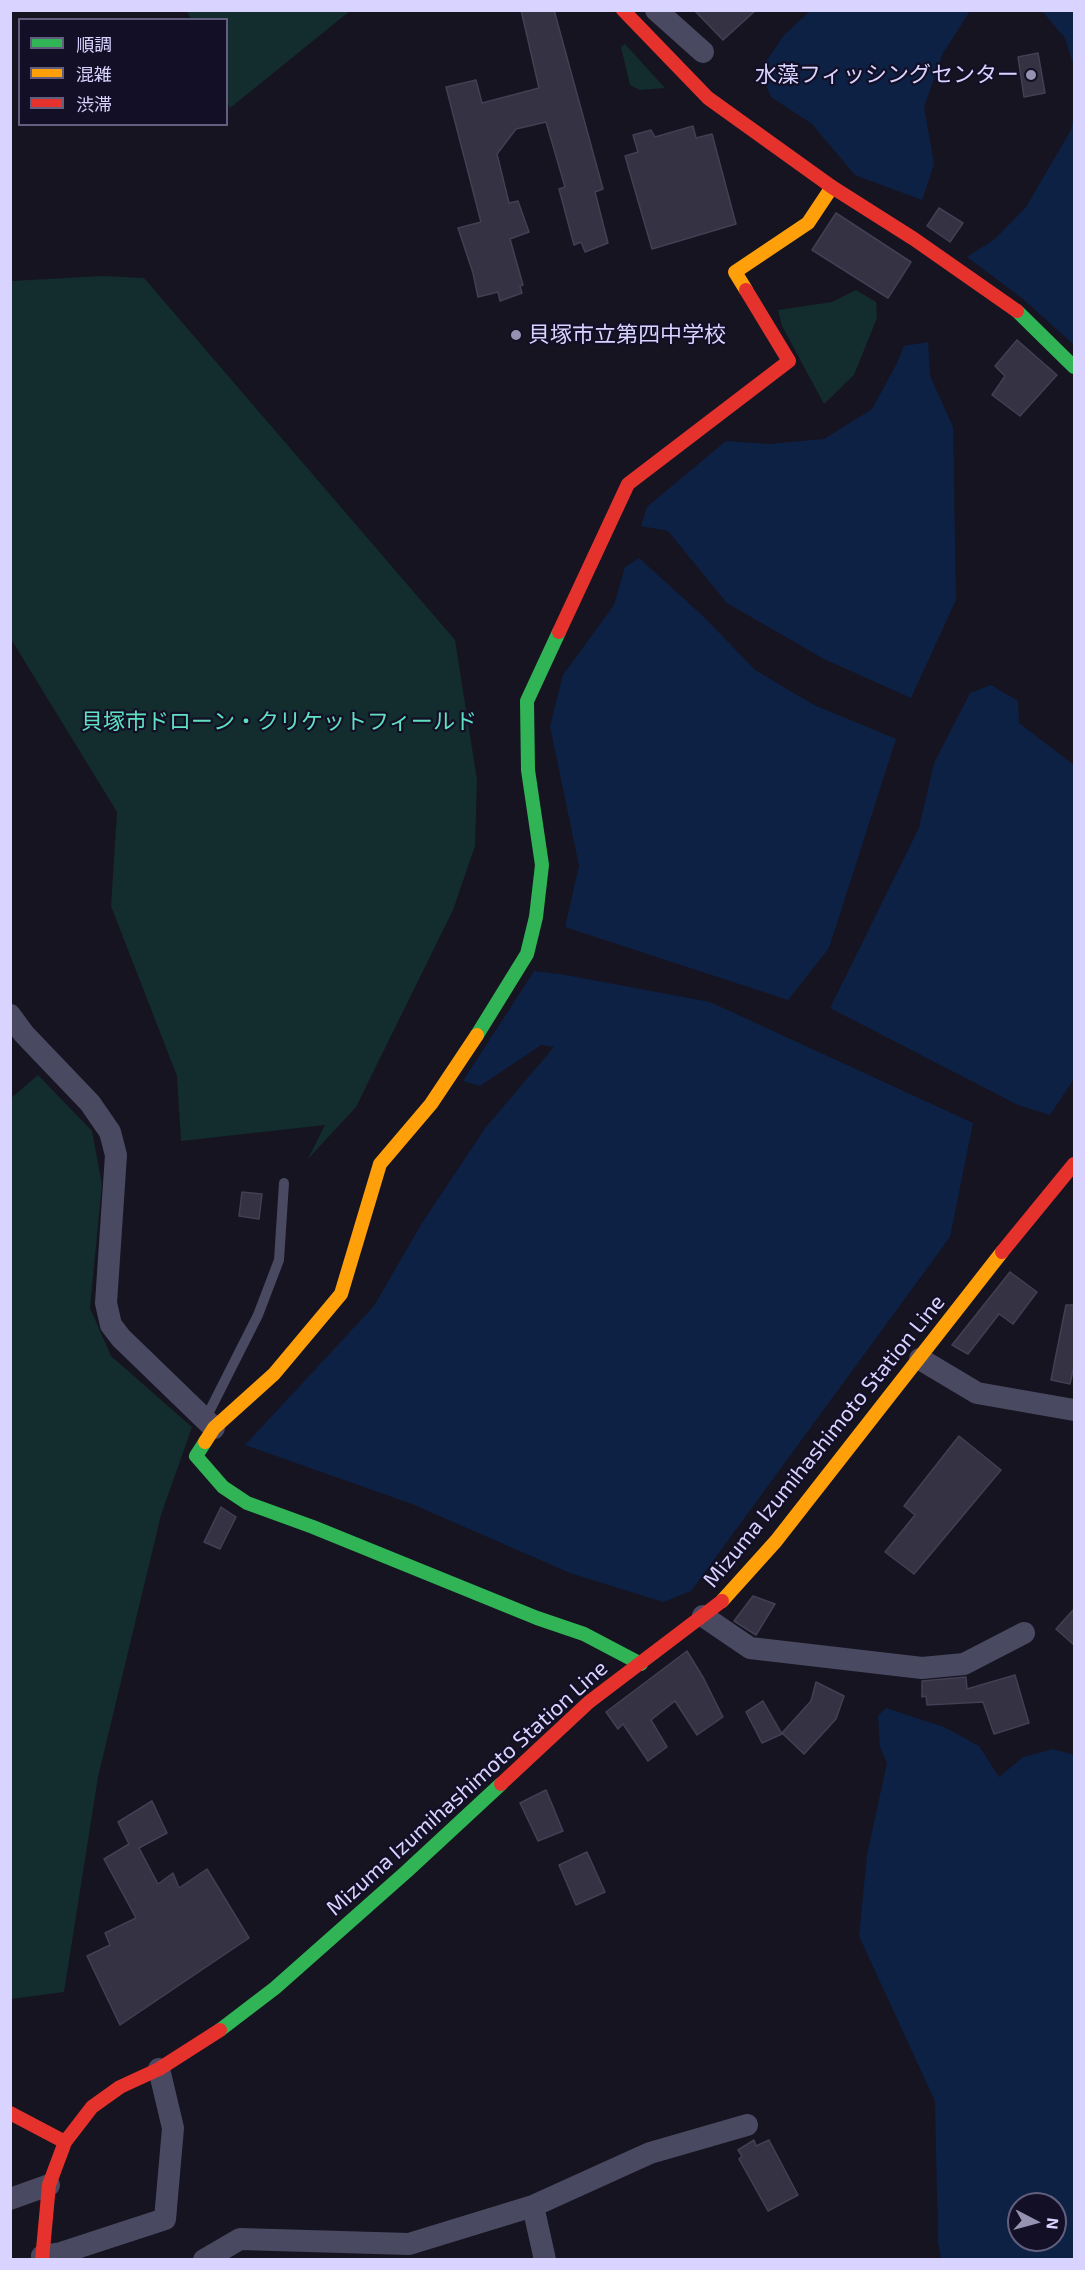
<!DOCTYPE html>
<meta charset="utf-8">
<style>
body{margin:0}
#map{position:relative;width:1085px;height:2270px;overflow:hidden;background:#161421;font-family:"Exo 2","Noto Sans JP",sans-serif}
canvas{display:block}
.frame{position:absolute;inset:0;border:12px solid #d9d4ff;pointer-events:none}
.legend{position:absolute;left:18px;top:18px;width:210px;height:108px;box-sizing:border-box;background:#130f26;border:2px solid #625e7d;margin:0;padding:8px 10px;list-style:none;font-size:18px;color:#d9d4ff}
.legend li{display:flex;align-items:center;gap:12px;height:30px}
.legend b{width:30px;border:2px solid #625e7d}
.north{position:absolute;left:1007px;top:2192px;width:60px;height:60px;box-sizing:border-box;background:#130f26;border:2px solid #625e7d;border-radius:50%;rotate:96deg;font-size:16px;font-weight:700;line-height:24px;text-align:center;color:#d9d4ff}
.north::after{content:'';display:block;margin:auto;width:21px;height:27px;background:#9591b1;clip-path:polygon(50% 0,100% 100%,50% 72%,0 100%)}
</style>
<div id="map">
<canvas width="1085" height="2270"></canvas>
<div class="frame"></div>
<ul class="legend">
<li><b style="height:8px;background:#30b455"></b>順調</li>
<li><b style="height:8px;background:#ff9f0a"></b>混雑</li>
<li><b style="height:8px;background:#e5322d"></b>渋滞</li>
</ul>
<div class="north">N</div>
</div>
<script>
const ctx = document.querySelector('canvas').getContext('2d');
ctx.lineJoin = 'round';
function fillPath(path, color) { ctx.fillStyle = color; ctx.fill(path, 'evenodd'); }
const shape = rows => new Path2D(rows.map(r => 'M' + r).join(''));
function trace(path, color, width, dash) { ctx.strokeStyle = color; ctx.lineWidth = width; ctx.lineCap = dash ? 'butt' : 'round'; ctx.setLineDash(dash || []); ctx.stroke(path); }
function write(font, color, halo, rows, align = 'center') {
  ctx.font = font + ' "Exo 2","Noto Sans JP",sans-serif'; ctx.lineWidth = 4.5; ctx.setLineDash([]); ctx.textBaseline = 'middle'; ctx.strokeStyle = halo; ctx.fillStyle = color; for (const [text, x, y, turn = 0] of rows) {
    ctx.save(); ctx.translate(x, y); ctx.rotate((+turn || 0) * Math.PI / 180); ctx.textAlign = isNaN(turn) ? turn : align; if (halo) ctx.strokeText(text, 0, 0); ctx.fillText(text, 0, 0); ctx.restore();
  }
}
fillPath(shape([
 [187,11,350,11,230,108,226,100,226,20,191,19],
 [625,44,665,88,640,90,630,85,621,47],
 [101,276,144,278,455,640,477,780,475,846,453,910,356,1107,308,1159,325,1125,181,1141,177,1076,111,906,117,812,11,639,11,281],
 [856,290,876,302,877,318,854,375,824,404,782,326,778,310,832,302],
 [38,1075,92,1131,102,1184,90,1308,111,1356,192,1427,161,1515,98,1777,64,1992,11,1999,10,1099]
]), '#132c2d');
fillPath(shape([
 [810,11,970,11,943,53,924,107,934,164,922,200,855,175,812,124,771,97,760,70,785,34],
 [1042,11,1074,11,1074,67,1065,38],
 [1074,114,1074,345,1023,299,967,257,995,239,1026,207,1071,130],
 [928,342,930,376,953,427,956,600,911,698,824,659,727,603,668,531,641,526,647,507,726,441,769,444,824,439,872,409,895,367,904,346],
 [639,558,704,617,755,670,814,705,896,739,829,948,788,1000,565,927,579,866,550,726,563,675,614,605,625,567],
 [991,685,1018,701,1019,723,1074,765,1074,1079,1050,1115,1018,1105,830,1008,919,828,934,763,970,693],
 [534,971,560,974,710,1002,973,1123,950,1237,691,1591,663,1602,570,1573,412,1504,245,1445,374,1306,422,1223,486,1127,554,1047,541,1045,480,1086,463,1081],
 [886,1708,944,1727,979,1746,999,1777,1023,1757,1053,1749,1074,1755,1074,2259,941,2259,938,2242,935,2101,859,1936,867,1855,887,1763,880,1747,878,1716],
 [1019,2204,1055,2204,1055,2240,1019,2240]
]), '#0d2144');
const building = shape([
 [521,10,554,10,603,189,595,192,608,243,585,252,581,242,574,245,559,189,565,187,546,122,516,129,497,154,509,203,518,201,529,232,510,239,523,285,520,286,522,293,500,301,498,292,478,297,473,273,458,228,481,222,446,87,476,80,482,103,539,88,521,10],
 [694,10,756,10,723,40,694,10],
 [1038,53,1045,93,1024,97,1018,57,1038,53],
 [693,126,696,138,712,134,736,224,652,249,625,156,638,152,633,135,651,130,655,137,693,126],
 [939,208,963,223,950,242,927,226,939,208],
 [836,213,911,262,888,298,812,250,836,213],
 [1017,340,1057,375,1020,416,992,395,1005,376,995,366,1017,340],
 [242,1192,262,1194,259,1219,239,1216,242,1192],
 [1010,1272,1037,1292,1013,1324,999,1314,968,1354,952,1345,1010,1272],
 [1066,1305,1074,1305,1074,1366,1070,1384,1051,1380,1066,1305],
 [959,1436,1001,1470,914,1574,885,1552,915,1515,904,1506,959,1436],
 [221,1507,236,1517,220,1549,204,1542,221,1507],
 [753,1596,775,1604,756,1635,734,1621,753,1596],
 [1074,1609,1074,1645,1056,1629,1074,1609],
 [687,1651,704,1679,723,1717,697,1735,675,1701,651,1720,667,1747,648,1761,623,1724,618,1729,606,1712,687,1651],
 [1015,1675,1029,1723,994,1734,983,1702,927,1705,926,1696,922,1697,922,1681,966,1677,967,1689,1015,1675],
 [816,1682,844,1696,836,1719,804,1754,782,1733,811,1701,816,1682],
 [763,1701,782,1734,762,1743,746,1712,763,1701],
 [546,1790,563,1831,538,1841,520,1803,546,1790],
 [152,1801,167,1833,139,1848,158,1884,173,1873,179,1888,207,1869,249,1938,120,2025,87,1956,110,1945,105,1933,136,1918,104,1859,129,1844,118,1822,152,1801],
 [587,1852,605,1892,576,1905,559,1865,587,1852],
 [754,2140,756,2146,769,2140,798,2195,768,2211,739,2159,742,2156,738,2150,754,2140]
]);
fillPath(building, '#343243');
trace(building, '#433f54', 1.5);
trace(shape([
 [210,1410,258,1315,279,1260,284,1183]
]), '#4a4962', 10);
trace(shape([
 [656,10,703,52],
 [10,1015,24,1034,90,1103,110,1132,116,1155,106,1303,111,1325,121,1338,214,1428],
 [920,1359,977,1393,1074,1410],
 [703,1616,750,1648,922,1668,964,1664,1024,1633],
 [10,2199,49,2185],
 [533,2206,545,2260],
 [42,2256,61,2253,165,2219,173,2128,159,2069],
 [204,2260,240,2239,409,2244,533,2206,650,2153,747,2125]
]), '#4a4962', 22);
trace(shape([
 [1017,311,1074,367],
 [477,1035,527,954,536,917,542,865,528,770,527,701,559,632],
 [205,1442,196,1456,223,1487,247,1503,313,1527,537,1618,584,1634,641,1664],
 [220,2030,275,1988,406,1872,501,1784]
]), '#30b455', 14);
trace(shape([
 [746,290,735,272,808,223,832,187],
 [205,1442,214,1428,274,1374,341,1294,380,1164,431,1104,477,1035],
 [722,1601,776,1541,1002,1252]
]), '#ff9f0a', 14);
trace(shape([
 [623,10,708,98,832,187,914,239,1017,311],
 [559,632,628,484,789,361,746,290],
 [1002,1252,1074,1164],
 [501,1784,589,1702,722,1601],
 [10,2113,65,2142],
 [42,2260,49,2185,65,2142,92,2107,120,2087,159,2069,220,2030]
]), '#e5322d', 14);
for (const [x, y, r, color] of [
 [1031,75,6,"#9591b1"],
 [516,335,6,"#9591b1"]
]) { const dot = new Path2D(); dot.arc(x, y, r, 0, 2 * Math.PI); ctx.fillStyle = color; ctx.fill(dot); trace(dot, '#130f26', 2); }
write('22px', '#d9d4ff', '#130f26', [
 ["水藻フィッシングセンター",1019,75],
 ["貝塚市立第四中学校",528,335,"left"]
], 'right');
write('22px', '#5fe0c0', '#130f26', [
 ["貝塚市ドローン・クリケットフィールド",279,722]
]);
write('22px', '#d9d4ff', '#130f26', [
 ["Mizuma Izumihashimoto Station Line",824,1441,-51],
 ["Mizuma Izumihashimoto Station Line",467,1788,-42]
]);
</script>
